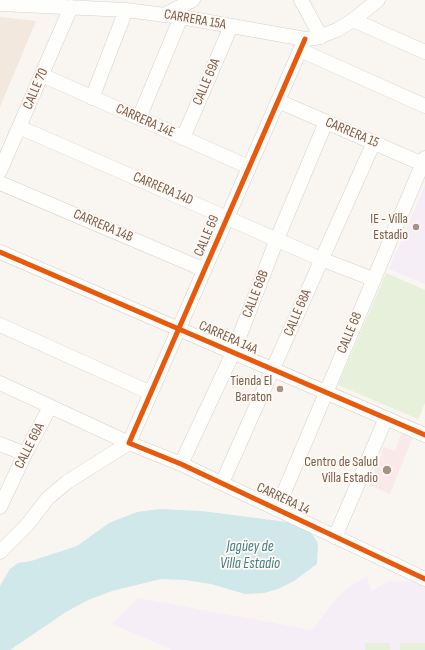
<!DOCTYPE html>
<meta charset="utf-8">
<style>
body{margin:0}
canvas{display:block;background:#f9f5f0}
</style>
<canvas width="425" height="650"></canvas>
<script>
const ctx = document.querySelector('canvas').getContext('2d');
ctx.lineJoin = 'round';
function fillPath(path, color) { ctx.fillStyle = color; ctx.fill(path, 'evenodd'); }
const shape = rows => new Path2D(rows.map(r => 'M' + r).join(''));
function trace(path, color, width, dash) { ctx.strokeStyle = color; ctx.lineWidth = width; ctx.lineCap = dash ? 'butt' : 'round'; ctx.setLineDash(dash || []); ctx.stroke(path); }
function write(font, color, halo, rows, align = 'center') {
  ctx.font = font + ' "Sofia Sans Condensed",sans-serif'; ctx.lineWidth = 3.5; ctx.setLineDash([]); ctx.textBaseline = 'middle'; ctx.strokeStyle = halo; ctx.fillStyle = color; for (const [text, x, y, turn = 0] of rows) {
    ctx.save(); ctx.translate(x, y); ctx.rotate((+turn || 0) * Math.PI / 180); ctx.textAlign = isNaN(turn) ? turn : align; if (halo) ctx.strokeText(text, 0, 0); ctx.fillText(text, 0, 0); ctx.restore();
  }
}
fillPath(shape([
 [0,17,36,21,0,107]
]), '#f2e8de');
fillPath(shape([
 [425,185,425,284,389,269],
 [367,576,371,592,388,581,413,582,425,586,425,650,172,650,112,624,138,598,312,630,334,601,346,589]
]), '#f6eef6');
fillPath(shape([
 [402,432,413,436,390,494,369,485,384,447,395,451]
]), '#fae9e9');
fillPath(shape([
 [386,273,425,290,425,403,418,419,338,385],
 [365,643,390,643,390,650,365,650],
 [400,643,425,643,425,650,400,650]
]), '#e7f0db');
fillPath(shape([
 [160,509,202,511,295,523,309,530,318,543,317,564,294,581,278,589,264,593,245,594,211,584,185,580,161,579,112,591,88,600,66,612,10,650,0,650,0,586,10,569,18,563,31,561,77,546,109,523,137,512]
]), '#d0e8ea');
const minor = shape([
 [301,0,321,37],
 [0,4,126,10,181,17,305,39,316,38,337,30,353,20,378,0],
 [164,15,193,0],
 [353,20,425,52],
 [300,50,425,106],
 [42,75,249,167],
 [92,98,126,10],
 [278,101,425,165],
 [139,118,181,17],
 [19,127,321,259,373,279],
 [183,138,231,26],
 [0,171,71,7],
 [0,183,205,270],
 [0,252,425,435],
 [0,325,151,393],
 [0,383,129,443,181,464,425,579],
 [129,443,305,39],
 [0,444,25,454],
 [181,464,233,353,277,239,326,122],
 [222,483,374,142],
 [0,507,25,454,50,407],
 [277,509,425,158],
 [335,537,386,418],
 [0,552,27,525,48,498,67,482,129,443]
]);
trace(minor, '#d7d1cb', 15);
trace(minor, '#fefefd', 14);
trace(shape([
 [305,39,129,443,181,464,425,579],
 [0,252,425,435]
]), '#e8590c', 5);
for (const [x, y, r, color] of [
 [416,227,4,"#a69286"],
 [280,389,4,"#a69286"],
 [387,470,5,"#a69286"]
]) { const dot = new Path2D(); dot.arc(x, y, r, 0, 2 * Math.PI); ctx.fillStyle = color; ctx.fill(dot); trace(dot, '#fffaf3', 1.5); }
write('14px', '#7a5c4d', '#fffaf3', [
 ["CARRERA 15A",195,20,10],
 ["CALLE 69A",207,82,-67],
 ["CALLE 70",36,89,-67],
 ["CARRERA 14E",145,121,24],
 ["CARRERA 15",352,133,23],
 ["CARRERA 14D",163,189,23],
 ["CARRERA 14B",103,226,23],
 ["CALLE 69",207,236,-67],
 ["CALLE 68B",256,294,-69],
 ["CALLE 68A",298,313,-67],
 ["CALLE 68",350,333,-67],
 ["CARRERA 14A",228,338,24],
 ["CALLE 69A",30,446,-63],
 ["CARRERA 14",283,499,25]
]);
write('14px', '#7a5c4d', '#fffaf3', [
 ["IE - Villa",408,219],
 ["Estadio",408,235],
 ["Tienda El",272,381],
 ["Baraton",272,397],
 ["Centro de Salud",378,462],
 ["Villa Estadio",378,478]
], 'right');
write('italic 15px', '#437c86', '#fffaf3', [
 ["Jagüey de",250,547],
 ["Villa Estadio",250,564]
]);
</script>
